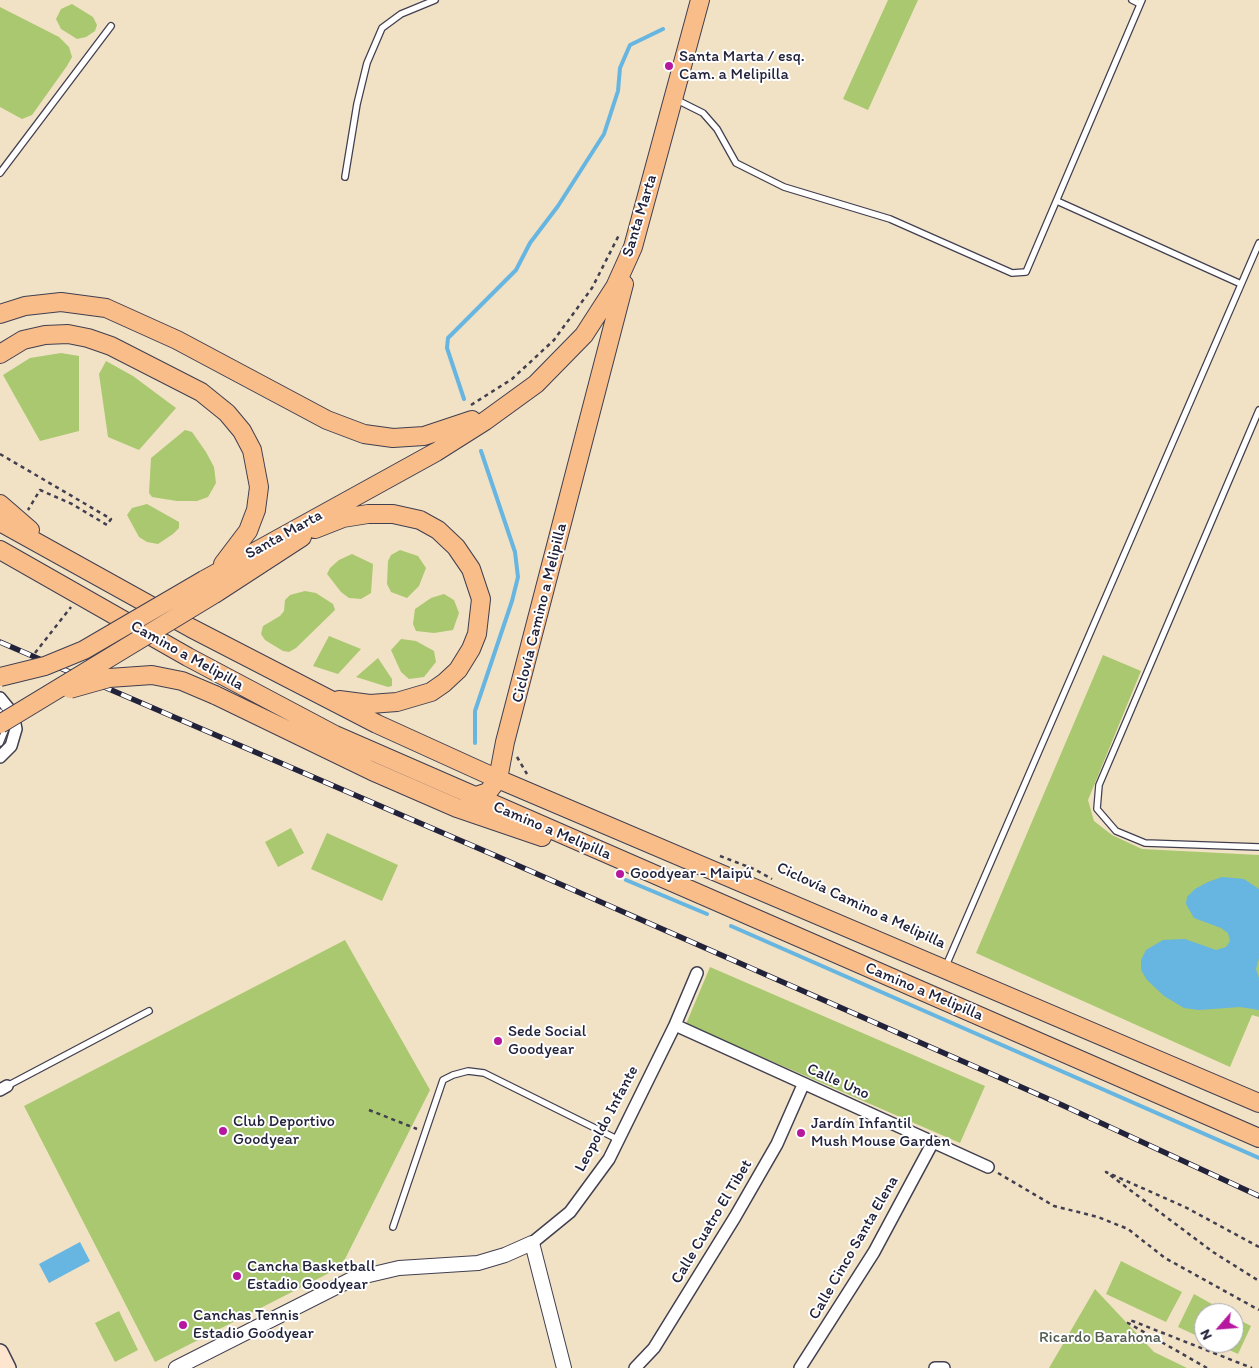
<!DOCTYPE html>
<meta charset="utf-8">
<style>
body{margin:0}
#map{position:relative;width:1259px;height:1368px;overflow:hidden;background:#f1e2c5;font-family:Itim,sans-serif}
canvas{display:block}
.north{position:absolute;left:1194px;top:1303px;width:50px;height:50px;box-sizing:border-box;background:#fff;border:1px solid #a7a7b1;border-radius:50%;rotate:243deg;font-size:14px;font-weight:700;line-height:20px;text-align:center;color:#22223b}
.north::after{content:'';display:block;margin:auto;width:18px;height:22px;background:#b5179e;clip-path:polygon(50% 0,100% 100%,50% 72%,0 100%)}
</style>
<div id="map">
<canvas width="1259" height="1368"></canvas>
<div class="north">N</div>
</div>
<script>
const ctx = document.querySelector('canvas').getContext('2d');
ctx.lineJoin = 'round';
function fillPath(path, color) { ctx.fillStyle = color; ctx.fill(path, 'evenodd'); }
const shape = rows => new Path2D(rows.map(r => 'M' + r).join(''));
function trace(path, color, width, dash) { ctx.strokeStyle = color; ctx.lineWidth = width; ctx.lineCap = dash ? 'butt' : 'round'; ctx.setLineDash(dash || []); ctx.stroke(path); }
function write(font, color, halo, rows, align = 'center') {
  ctx.font = font + ' Itim,sans-serif'; ctx.lineWidth = 4; ctx.setLineDash([]); ctx.textBaseline = 'middle'; ctx.strokeStyle = halo; ctx.fillStyle = color; for (const [text, x, y, turn = 0] of rows) {
    ctx.save(); ctx.translate(x, y); ctx.rotate((+turn || 0) * Math.PI / 180); ctx.textAlign = isNaN(turn) ? turn : align; if (halo) ctx.strokeText(text, 0, 0); ctx.fillText(text, 0, 0); ctx.restore();
  }
}
fillPath(shape([
 [888,0,918,0,868,110,843,99],
 [72,4,93,17,97,25,95,31,86,37,77,39,61,29,56,19,61,9],
 [0,7,59,37,69,47,72,57,67,66,32,115,22,119,0,107],
 [61,353,79,356,79,431,40,441,3,375,30,358],
 [106,361,133,376,176,408,139,450,108,437,99,374],
 [185,430,192,432,206,452,214,467,216,483,208,497,197,501,177,501,152,497,149,493,151,458],
 [147,504,179,522,179,528,173,534,158,544,147,542,139,537,127,515,132,508],
 [400,550,418,556,426,568,419,586,407,598,391,592,387,584,388,561,391,555],
 [352,554,373,564,371,593,361,599,349,598,341,592,327,574,330,568,339,560],
 [305,591,316,593,333,604,335,610,296,648,289,652,283,651,265,640,261,634,263,626,280,616,284,611,285,600,290,595],
 [444,594,454,600,459,613,453,630,434,633,416,631,413,624,415,609,431,598],
 [329,636,361,649,338,674,313,666],
 [401,639,416,641,434,651,436,662,424,677,409,679,401,672,391,650],
 [1103,655,1141,671,1088,800,1094,821,1112,835,1142,849,1259,855,1259,1017,1252,1015,1230,1067,976,953],
 [378,658,392,679,392,686,388,687,356,677],
 [291,828,304,853,278,867,265,842],
 [327,833,398,865,382,901,311,869],
 [345,940,430,1090,345,1259,333,1271,155,1362,24,1106],
 [710,967,985,1086,960,1143,686,1024],
 [1121,1261,1182,1292,1166,1322,1106,1294],
 [1095,1289,1154,1352,1187,1368,1049,1368],
 [1194,1294,1228,1313,1204,1313,1204,1339,1178,1327],
 [119,1311,138,1350,115,1362,95,1323],
 [1234,1317,1251,1326,1238,1354,1214,1343,1234,1343]
]), '#aac870');
fillPath(shape([
 [1222,877,1244,879,1259,889,1259,958,1256,969,1259,978,1259,1010,1240,1007,1199,1010,1184,1008,1164,996,1147,980,1141,970,1141,960,1146,950,1163,940,1185,939,1216,950,1226,947,1230,941,1228,933,1221,928,1194,918,1186,904,1187,897,1195,889,1208,882],
 [80,1242,90,1261,49,1283,39,1264]
]), '#67b5e1');
trace(shape([
 [464,399,447,348,448,338,516,270,530,243,558,206,604,134,618,91,620,68,630,45,663,29],
 [475,743,475,711,512,601,518,577,515,552,481,451],
 [626,880,707,914],
 [731,926,1259,1158]
]), '#67b5e1', 4);
const service = shape([
 [1132,0,1140,4],
 [675,99,703,113,717,129,736,163,784,187,890,219,1012,273,1026,272,1142,0],
 [0,173,111,26],
 [345,177,357,104,367,63,382,28,401,14,435,0],
 [1057,201,1241,284],
 [1259,410,1099,785,1097,809,1116,831,1145,843,1259,847],
 [0,712,6,728,0,743],
 [945,968,1259,243],
 [7,1086,149,1011],
 [393,1227,443,1080,453,1075,468,1071,484,1073,619,1140]
]);
const minor = shape([
 [0,698,13,714,16,729,11,746,0,757],
 [675,1025,988,1167],
 [0,1090,7,1086],
 [532,1243,570,1212,609,1159,675,1025,697,973],
 [635,1368,654,1348,735,1217,777,1144,803,1085],
 [800,1368,874,1252,933,1142],
 [935,1368,944,1368]
]);
const tertiary = shape([
 [176,1368,352,1279,399,1268,478,1263,505,1255,532,1243,564,1368]
]);
const secondary = shape([
 [0,1352,8,1368]
]);
const primary = shape([
 [0,314,25,306,61,302,106,308,177,340,327,420,364,434,393,438,424,436,472,420],
 [0,354,23,340,45,335,68,334,88,338,111,346,201,392,227,413,242,431,252,450,259,487,256,510,248,531,223,564],
 [0,504,30,530],
 [0,522,191,628,377,724,498,779,1259,1103],
 [315,529,343,518,368,514,393,514,420,520,438,530,456,547,471,569,481,599,477,634,471,649,458,670,444,683,431,692,397,702,370,704,339,700],
 [0,550,188,657,335,735,1259,1138],
 [204,580,436,452,485,421,536,384,584,335,615,287,633,247,700,0],
 [216,593,302,537],
 [215,695,372,771,457,808,542,837],
 [473,797,488,792,498,779,505,742,624,284]
]);
trace(service, '#413f50', 8);
trace(minor, '#413f50', 14);
trace(tertiary, '#413f50', 16);
trace(secondary, '#413f50', 18);
trace(primary, '#413f50', 20);
trace(shape([
 [471,405,512,379,554,340,592,288,620,233],
 [0,454,111,519,107,525,72,504,40,490,28,510],
 [35,653,71,607],
 [517,757,527,774],
 [720,856,754,869,772,879],
 [369,1110,417,1129],
 [998,1173,1054,1206,1098,1217,1128,1229,1165,1258,1259,1310],
 [1259,1247,1185,1207,1106,1172,1213,1252,1259,1281],
 [1207,1368,1128,1323,1130,1320,1252,1368]
]), '#413f50', 2.5, [4, 4]);
trace(service, '#fff', 5.5);
trace(minor, '#fff', 11);
trace(tertiary, '#fff', 14);
trace(secondary, '#fde5d0', 15);
trace(primary, '#f9bd89', 18);
const rail = shape([
 [0,642,494,855,1062,1105,1259,1196]
]);
trace(rail, '#22223b', 5.5);
trace(rail, '#fff', 4, [11]);
const primaryBridge = shape([
 [0,677,45,666,84,650,204,580],
 [70,689,109,678,152,675,182,681,215,695],
 [0,724,216,593]
]);
trace(primaryBridge, '#413f50', 20, []);
trace(primaryBridge, '#f9bd89', 18);
for (const [x, y, r, color] of [
 [669,66,5,"#b5179e"],
 [620,874,5,"#b5179e"],
 [498,1041,5,"#b5179e"],
 [223,1131,5,"#b5179e"],
 [801,1133,5,"#b5179e"],
 [237,1276,5,"#b5179e"],
 [183,1325,5,"#b5179e"]
]) { const dot = new Path2D(); dot.arc(x, y, r, 0, 2 * Math.PI); ctx.fillStyle = color; ctx.fill(dot); trace(dot, '#fff', 2); }
write('16px', '#22223b', '#fff', [
 ["Santa Marta / esq.",679,57],
 ["Cam. a Melipilla",679,75],
 ["Goodyear - Maipú",630,874],
 ["Sede Social",508,1032],
 ["Goodyear",508,1050],
 ["Club Deportivo",233,1122],
 ["Goodyear",233,1140],
 ["Jardín Infantil",811,1124],
 ["Mush Mouse Garden",811,1142],
 ["Cancha Basketball",247,1267],
 ["Estadio Goodyear",247,1285],
 ["Canchas Tennis",193,1316],
 ["Estadio Goodyear",193,1334]
], 'left');
write('16px', '#22223b', '#fff', [
 ["Santa Marta",640,216,-73],
 ["Santa Marta",284,535,-29],
 ["Ciclovía Camino a Melipilla",540,613,-76],
 ["Camino a Melipilla",187,656,29],
 ["Camino a Melipilla",552,831,23],
 ["Ciclovía Camino a Melipilla",861,906,25],
 ["Camino a Melipilla",924,992,23],
 ["Calle Uno",838,1082,24],
 ["Leopoldo Infante",607,1119,-62],
 ["Calle Cuatro El Tibet",712,1222,-59],
 ["Calle Cinco Santa Elena",854,1248,-60]
]);
write('16px', '#525c4e', '#fff', [
 ["Ricardo Barahona",1100,1338]
]);
</script>
